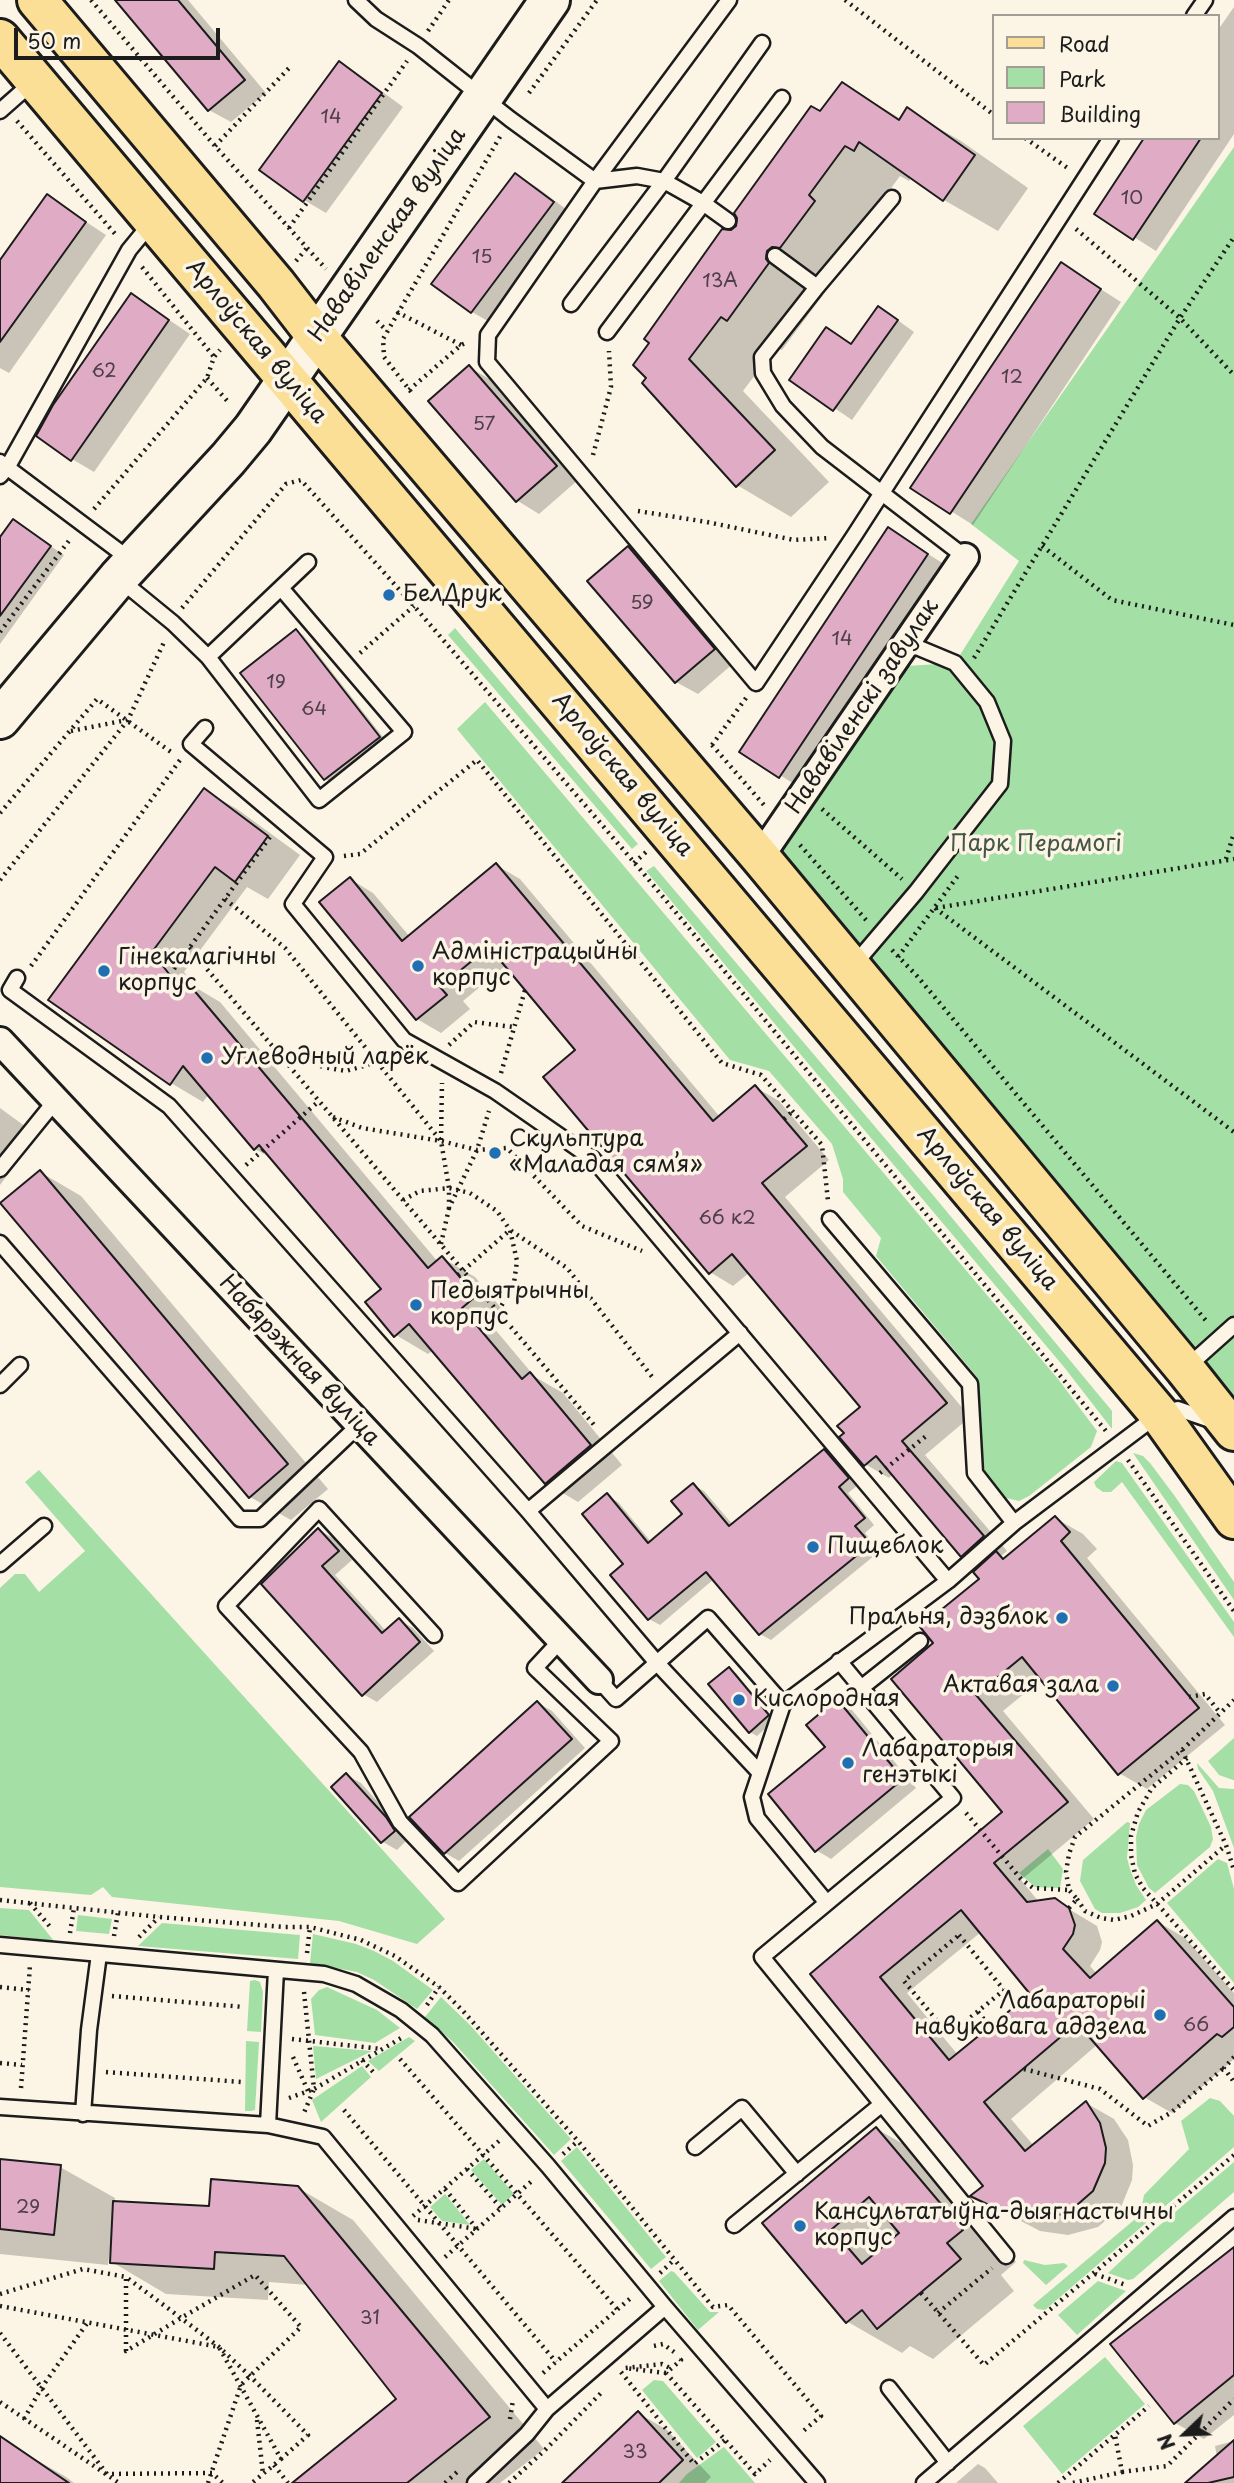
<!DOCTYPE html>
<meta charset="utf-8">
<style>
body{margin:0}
#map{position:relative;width:1234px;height:2483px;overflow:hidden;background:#fcf5e5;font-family:"Playpen Sans",sans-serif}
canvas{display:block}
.legend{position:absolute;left:992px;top:14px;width:228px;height:126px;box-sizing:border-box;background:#fcf5e5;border:2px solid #a29e95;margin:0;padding:9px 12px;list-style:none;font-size:21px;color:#1c1c1c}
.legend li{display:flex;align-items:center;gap:14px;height:35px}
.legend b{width:35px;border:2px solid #a29e95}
.north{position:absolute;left:1150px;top:2399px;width:70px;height:70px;-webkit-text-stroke:5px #fcf5e5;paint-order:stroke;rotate:247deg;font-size:19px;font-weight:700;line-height:28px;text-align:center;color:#1c1c1c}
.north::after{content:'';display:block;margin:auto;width:24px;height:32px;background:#1c1c1c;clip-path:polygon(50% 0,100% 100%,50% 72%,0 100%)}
.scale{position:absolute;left:14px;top:28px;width:206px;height:32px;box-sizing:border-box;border:4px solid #1c1c1c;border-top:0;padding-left:9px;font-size:21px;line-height:24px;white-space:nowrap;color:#1c1c1c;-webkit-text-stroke:5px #fcf5e5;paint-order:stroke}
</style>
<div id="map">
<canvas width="1234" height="2483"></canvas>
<ul class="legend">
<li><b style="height:9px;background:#fbdf96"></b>Road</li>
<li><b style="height:19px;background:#a4dfa5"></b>Park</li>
<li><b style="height:19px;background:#e0abc5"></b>Building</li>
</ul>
<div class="north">N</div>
<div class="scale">50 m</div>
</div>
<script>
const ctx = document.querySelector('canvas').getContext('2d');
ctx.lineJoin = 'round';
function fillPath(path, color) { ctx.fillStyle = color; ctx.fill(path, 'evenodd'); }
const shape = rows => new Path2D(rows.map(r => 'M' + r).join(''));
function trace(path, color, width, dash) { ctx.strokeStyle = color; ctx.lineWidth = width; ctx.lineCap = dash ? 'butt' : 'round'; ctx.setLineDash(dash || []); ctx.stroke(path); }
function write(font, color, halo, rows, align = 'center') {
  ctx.font = font + ' "Playpen Sans",sans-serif'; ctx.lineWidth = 7; ctx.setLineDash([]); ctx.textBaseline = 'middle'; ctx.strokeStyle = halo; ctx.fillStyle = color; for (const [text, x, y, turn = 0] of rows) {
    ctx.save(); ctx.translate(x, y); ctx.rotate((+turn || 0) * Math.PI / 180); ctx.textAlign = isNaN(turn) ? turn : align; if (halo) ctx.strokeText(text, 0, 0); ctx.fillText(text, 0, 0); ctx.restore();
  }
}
fillPath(shape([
 [1234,147,1234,1404,1186,1341,773,839,890,667,955,663,1019,561,971,524],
 [455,628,638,844,632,849,448,635],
 [485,702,1058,1379,1097,1431,1091,1447,1029,1496,1019,1501,1002,1497,987,1477,982,1462,977,1377,876,1256,881,1238,843,1192,843,1179,832,1144,769,1071,730,1060,457,729],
 [654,866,933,1195,1112,1411,1112,1429,1064,1367,646,871],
 [1133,1453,1143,1456,1150,1463,1174,1495,1234,1582,1234,1600],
 [1116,1461,1122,1463,1234,1622,1234,1637,1122,1482,1111,1492,1103,1492,1096,1487,1094,1482],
 [39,1470,445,1919,417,1944,339,1921,112,1897,103,1887,91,1895,0,1887,0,1588,15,1574,25,1574,39,1592,85,1551,25,1482],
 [1234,1738,1234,1780,1233,1780,1219,1775,1208,1761],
 [1197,1763,1219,1788,1234,1789,1234,1848,1213,1791,1198,1769],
 [1180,1784,1188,1785,1194,1791,1211,1827,1213,1839,1210,1847,1155,1893,1149,1888,1137,1865,1136,1837,1139,1824,1146,1810],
 [1127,1822,1130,1823,1127,1858,1130,1869,1136,1885,1146,1900,1138,1907,1120,1913,1102,1913,1095,1909,1080,1881,1083,1860],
 [1048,1849,1063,1869,1060,1888,1035,1887,1019,1873],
 [1218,1859,1227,1863,1234,1889,1234,1983,1167,1903],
 [0,1908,29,1910,54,1941,0,1935],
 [78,1915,112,1919,109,1934,76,1931],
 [162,1923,300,1935,298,1959,138,1946],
 [313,1934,356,1944,374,1951,393,1961,433,1990,417,2009,374,1980,357,1972,310,1963],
 [255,1980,260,1982,263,1992,261,2032,247,2031,250,1981],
 [327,1987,377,2010,400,2028,375,2043,315,2035,311,1999,319,1990],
 [441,1997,470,2025,571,2139,554,2155,454,2043,425,2017],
 [409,2037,415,2041,379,2071,368,2061],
 [246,2041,259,2042,255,2110,251,2111,245,2111],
 [313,2046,372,2051,316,2079],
 [362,2066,371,2077,321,2122,312,2100],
 [1210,2098,1220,2101,1234,2116,1234,2147,1045,2310,1037,2309,1033,2305,1140,2215,1144,2195,1189,2149,1181,2121],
 [577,2147,666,2257,651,2269,561,2161],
 [484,2159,514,2194,502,2205,471,2170],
 [1234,2162,1234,2192,1133,2279,1128,2280,1108,2273,1154,2230],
 [445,2194,470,2225,442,2221,430,2207],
 [1024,2260,1045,2265,1064,2263,1068,2266,1046,2285,1023,2263],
 [671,2271,674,2272,710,2312,719,2312,698,2330,659,2281],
 [1098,2281,1126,2291,1077,2335,1058,2315],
 [1105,2357,1145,2404,1062,2474,1023,2426],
 [654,2380,663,2381,716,2442,697,2458,642,2390],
 [724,2447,755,2483,679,2483,687,2474]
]), '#a4dfa5');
fillPath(shape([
 [117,0,188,0,266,93,231,122,209,110],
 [1234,7,1234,134,1156,251,1096,213,1146,138,1218,138,1218,30],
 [340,63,361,76,403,107,326,213,304,200],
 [843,84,901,119,907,110,961,141,1028,188,998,231,944,200,911,177,909,181,900,176,862,227,868,234,835,278,831,277,819,288,823,295,782,350,776,347,743,391,829,482,791,517,737,485,644,383,732,232],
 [516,175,538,188,575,216,493,324,472,312],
 [47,196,106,235,9,373,0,368,0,263],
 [1061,264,1121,302,973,525,913,487],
 [132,295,190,334,94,472,72,459],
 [896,319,914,332,852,420,792,379],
 [469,367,491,380,578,480,539,514,518,501,430,401],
 [13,521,64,555,0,644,0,540],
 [889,530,949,567,802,789,742,751],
 [628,548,650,561,735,662,698,694,676,682],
 [296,631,303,635,386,741,332,783,326,779],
 [204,790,237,809,300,855,268,899,247,887,184,972,198,989,220,1002,438,1262,442,1258,475,1277,507,1315,493,1327,535,1377,563,1393,622,1465,578,1502,546,1483,433,1350,428,1354,396,1335,384,1289,275,1160,255,1149,209,1094,203,1102,171,1083,51,999],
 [496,865,520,879,720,1117,755,1087,779,1101,829,1160,785,1197,970,1417,925,1455,1007,1551,1001,1556,1006,1559,1055,1518,1083,1534,1097,1549,1087,1558,1225,1725,1147,1789,1119,1773,1042,1679,1003,1711,1094,1819,1021,1880,1039,1902,1054,1900,1097,1926,1102,1942,1100,1950,1090,1966,1097,1974,1158,1922,1185,1938,1234,1993,1234,2059,1172,2113,1144,2097,1098,2044,1011,2119,1034,2146,1086,2103,1114,2119,1128,2140,1133,2165,1132,2180,1121,2207,1098,2227,1068,2235,1040,2231,973,2196,986,2186,812,1974,1005,1812,936,1643,981,1579,981,1567,962,1556,893,1474,889,1478,865,1464,862,1407,749,1273,733,1286,710,1272,578,1050,506,965,463,1001,470,1009,441,1033,417,1019,350,879,373,893,410,937],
 [981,1932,1032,1994,958,2055,907,1993],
 [0,1108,37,1135,0,1185],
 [40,1172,81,1196,328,1489,291,1520,250,1497],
 [824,1451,835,1457,858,1485,848,1493,874,1525,865,1533,880,1551,771,1640,760,1634,714,1579,660,1625,649,1619,626,1564,607,1496,618,1502,652,1543,685,1515,693,1485,704,1491,733,1525],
 [319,1530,333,1538,352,1560,335,1575,386,1631,399,1620,413,1628,434,1651,377,1702,363,1694,263,1584],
 [729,1669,736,1673,775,1720,757,1736,750,1732,711,1685],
 [837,1702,852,1710,916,1788,831,1859,816,1850,827,1747],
 [538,1703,552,1711,585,1748,459,1861,445,1853],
 [346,1775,361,1783,401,1828,408,1839,397,1850,383,1842],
 [877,2129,931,2160,1016,2262,1001,2275,1014,2291,933,2359,910,2346,902,2353,848,2322,765,2223],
 [0,2161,60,2167,115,2198,114,2203,211,2208,298,2188,353,2220,544,2449,500,2483,295,2483,398,2399,309,2285,269,2282,268,2300,166,2294,112,2262,113,2248,110,2248,108,2265,0,2254],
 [1234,2256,1234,2415,1204,2439,1175,2423],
 [638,2413,667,2430,711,2477,705,2483,565,2483],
 [0,2439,66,2477,74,2483,0,2483],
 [1234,2441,1234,2483,1188,2483,1217,2457,1215,2446],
 [978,2464,985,2468,998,2483,956,2483]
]), '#0003');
const building = shape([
 [115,0,178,0,245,80,208,111,115,0],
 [339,61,382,93,303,202,259,170,339,61],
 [842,82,899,120,907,107,975,155,943,201,859,142,854,151,845,146,809,195,815,201,780,248,772,247,767,251,766,259,769,263,727,321,721,317,689,359,775,450,736,487,642,383,646,378,633,365,649,343,644,339,722,229,731,230,736,226,737,218,734,213,811,106,820,111,842,82],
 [1144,138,1201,138,1133,240,1094,214,1144,138],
 [515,173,554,202,471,313,431,284,515,173],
 [47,194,86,222,0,342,0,260,47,194],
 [1061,262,1101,289,950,514,910,488,1061,262],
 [131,293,169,320,71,461,36,436,53,405,131,293],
 [878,306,898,320,833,411,789,380,826,327,851,344,878,306],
 [469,365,557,466,516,502,428,401,469,365],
 [13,519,51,546,0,616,0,537,13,519],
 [888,527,928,554,779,778,739,752,888,527],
 [628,546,715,649,675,683,587,581,628,546],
 [296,629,380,737,324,780,240,673,296,629],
 [204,788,268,836,235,882,215,867,152,952,180,988,187,982,428,1268,442,1256,476,1296,462,1308,522,1379,530,1372,591,1445,545,1484,409,1324,394,1337,365,1302,381,1289,259,1145,254,1150,183,1066,170,1085,48,1000,204,788],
 [496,863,713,1121,755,1085,807,1146,762,1183,947,1403,902,1441,984,1536,961,1557,876,1456,864,1466,839,1437,844,1433,837,1426,860,1407,732,1254,709,1274,543,1077,575,1050,489,947,440,987,447,995,416,1020,319,902,350,877,402,941,496,863],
 [40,1170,288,1464,249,1498,0,1203,40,1170],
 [824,1449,849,1478,839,1487,865,1518,855,1526,871,1544,759,1635,706,1572,648,1620,610,1575,623,1564,582,1514,607,1493,648,1543,682,1514,671,1501,693,1483,729,1526,824,1449],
 [1055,1516,1070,1532,1061,1541,1199,1708,1118,1775,1022,1657,976,1695,1068,1802,994,1863,1027,1902,1055,1898,1069,1908,1075,1925,1073,1934,1063,1949,1090,1978,1157,1920,1234,2007,1234,2027,1222,2037,1217,2034,1143,2099,1077,2023,984,2102,1025,2151,1086,2101,1100,2123,1106,2148,1105,2163,1093,2191,1069,2212,1039,2220,1010,2215,970,2196,983,2186,810,1974,1002,1812,891,1679,933,1643,920,1627,979,1579,973,1572,996,1551,1003,1559,1055,1516],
 [961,1910,1030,1994,949,2060,880,1977,961,1910],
 [318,1528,339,1551,322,1566,382,1633,399,1618,420,1642,362,1696,261,1584,318,1528],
 [729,1667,769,1715,749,1733,708,1684,729,1667],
 [837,1699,903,1779,815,1852,768,1794,825,1747,806,1725,837,1699],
 [537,1701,572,1739,444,1854,409,1817,537,1701],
 [346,1773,386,1817,395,1831,381,1843,331,1787,346,1773],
 [876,2127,963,2230,947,2243,961,2259,877,2329,862,2310,846,2323,762,2223,876,2127],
 [869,2197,899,2233,862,2264,832,2229,869,2197],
 [0,2159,61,2165,54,2235,0,2229,0,2159],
 [211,2179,298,2186,490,2417,407,2483,292,2483,396,2399,284,2256,215,2252,214,2269,110,2263,113,2201,209,2206,211,2179],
 [1234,2247,1234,2375,1174,2424,1110,2344,1234,2247],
 [638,2411,683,2460,659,2483,562,2483,638,2411],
 [0,2436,69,2483,0,2483,0,2436],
 [1234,2440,1234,2477,1208,2483,1185,2483,1234,2440]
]);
fillPath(building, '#e0abc5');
trace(building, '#1c1c1c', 2);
const lane = shape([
 [356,0,376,19,418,46,510,119,595,181,637,176,664,181,703,203,728,221],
 [729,0,595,181,488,335,487,362,756,683,854,536,1111,138],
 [1194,16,1205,0],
 [0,111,34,81],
 [892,198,817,287,762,357,763,373,783,406,822,447,965,557],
 [775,256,817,287],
 [571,304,664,181,762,43],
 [607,332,782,98],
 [0,462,132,561],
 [0,476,7,468,129,250,152,222],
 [118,578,173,623,208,657,319,800,404,732,281,588],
 [208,657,308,562],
 [205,728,191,744,325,857,293,904,404,1040,495,1091,593,1159,948,1581],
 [853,966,916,892,1000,784,1003,741,987,702,955,663,907,643],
 [17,978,10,990,169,1106,528,1511,657,1663,760,1773],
 [0,1169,56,1100],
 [830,1219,970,1384,975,1473,1014,1523],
 [0,1243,240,1519,260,1519,359,1425],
 [1186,1368,1234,1325],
 [0,1385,20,1365],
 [528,1511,740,1333],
 [0,1564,44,1526],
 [434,1635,319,1509,226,1606,361,1752,400,1822,458,1883,611,1741,535,1668,561,1640],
 [839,1661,953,1798,762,1957,1006,2256],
 [599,1680,616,1699,708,1618,783,1704],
 [861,1688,920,1641],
 [827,1903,757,1818,752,1797,783,1704,948,1581,1014,1523,1159,1414,1178,1409,1213,1421],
 [0,1945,324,1974,356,1984,401,2010,432,2035,548,2166,665,2307,817,2483],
 [0,2107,268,2125,323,2137,547,2409],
 [83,2114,89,2030,99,1954],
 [268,2125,276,1970],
 [695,2147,742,2108,797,2174],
 [734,2225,882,2104],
 [889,2388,948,2463],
 [475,2483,527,2434,547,2409,665,2307],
 [924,2483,1234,2217]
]);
const street = shape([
 [760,857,965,557],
 [0,1041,599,1680]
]);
const secondary = shape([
 [0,719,118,578,228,459,253,429,550,0]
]);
const primary = shape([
 [37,0,276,284,317,337,760,857,1185,1369,1234,1431],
 [0,39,1159,1414,1234,1519]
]);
trace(lane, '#1c1c1c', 19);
trace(street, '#1c1c1c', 32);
trace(secondary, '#1c1c1c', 44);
trace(primary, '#1c1c1c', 44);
trace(shape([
 [91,0,215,146,326,269],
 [845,0,994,115],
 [428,31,449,0],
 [529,93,597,0],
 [17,121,117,236],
 [1025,138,1069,169],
 [215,146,290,67],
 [289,228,407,61],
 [1076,229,1180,318,1234,375],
 [296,261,307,248],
 [142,267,214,357],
 [397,312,461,345],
 [377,321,387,331],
 [207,378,230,404],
 [409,390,461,345,468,342],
 [411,392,384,357,383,339,501,135],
 [593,455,611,387,609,351],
 [94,509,207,378,214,357,220,350],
 [638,511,707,522,794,540,829,538],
 [1042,546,1112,600,1234,625],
 [182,608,286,484,301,480,414,606,639,868,1106,1431],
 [0,632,71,538],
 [360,653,414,606],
 [974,658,1180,318,1234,237],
 [71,731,127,720],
 [712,745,764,805],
 [712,745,746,698],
 [822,809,902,879],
 [0,813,97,699,171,752],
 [800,845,866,920],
 [344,856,360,854,477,760,722,1063,761,1075,822,1145,828,1201],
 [1226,859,1234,833],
 [634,863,646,852],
 [0,880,128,720,165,640],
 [225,899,285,948,441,1141,449,1188,449,1208,477,1150,489,1111],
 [935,908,1234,1132],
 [936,908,1234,859],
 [189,948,595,1426,597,1424],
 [892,950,917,976,1208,1323],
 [898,957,960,873],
 [31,966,180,760],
 [174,969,270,837],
 [449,1045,474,1022,513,1027],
 [275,1048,323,1067,346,1071,377,1062,392,1055],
 [501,1073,525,990],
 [333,1117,362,1128,441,1141,477,1150,507,1148,582,1226,642,1251],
 [784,1119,793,1111],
 [441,1140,442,1083],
 [246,1165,319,1101],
 [403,1200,420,1191,449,1188,470,1193,497,1211,510,1230,517,1261,514,1283,498,1312],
 [441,1244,449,1208],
 [458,1275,510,1230,567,1268,653,1378],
 [1128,1460,1234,1611],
 [880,1473,926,1436],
 [1189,1697,1205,1694,1221,1714],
 [1182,1750,1226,1845,1234,1870],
 [1187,1758,1152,1788,1138,1812,1131,1836,1131,1855,1135,1874,1143,1888,1234,1990],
 [966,1813,1021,1879,1033,1888,1069,1890],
 [1077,1899,1085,1911,1101,1918,1114,1920,1131,1916,1157,1904,1226,1845],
 [0,1900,159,1917,284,1927,310,1927,361,1940,395,1956,439,1987,463,2011,578,2141,713,2307,728,2305,821,2416,801,2433],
 [30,1903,52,1929],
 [1069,1908,1077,1899,1069,1890,1066,1872,1069,1854,1075,1837,1182,1750,1234,1700],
 [70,1933,74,1908],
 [959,1935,1004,1990,949,2035,904,1981,959,1935],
 [114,1936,118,1912],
 [139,1937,159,1917],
 [307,1953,310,1927],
 [0,1987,29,1990],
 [304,1992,314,2089,403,2037],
 [112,1996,244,2007],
 [427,2005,439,1987],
 [978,2012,990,2027],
 [292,2039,381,2049],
 [293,2057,308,2091],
 [1234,2057,1224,2068,1234,2082],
 [400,2059,617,2309],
 [362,2060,375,2074],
 [0,2063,22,2065],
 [1024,2069,1100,2089,1148,2126,1172,2112,1224,2068],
 [106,2072,242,2082],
 [21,2088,30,1965],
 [289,2098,314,2089,303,2115],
 [344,2110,556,2362],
 [563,2154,578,2141],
 [467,2169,501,2208],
 [445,2189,477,2229],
 [413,2216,499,2141],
 [418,2220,477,2229],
 [445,2257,533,2180],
 [660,2273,674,2260],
 [1095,2274,1126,2285],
 [921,2293,984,2365,1234,2155],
 [0,2294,83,2269,126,2277],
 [0,2306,219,2347,281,2459,252,2483],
 [938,2313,992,2268],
 [0,2333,107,2474,212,2473,223,2483],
 [654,2346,663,2344,674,2352],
 [680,2359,681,2360,666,2373,755,2474,770,2460],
 [621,2372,694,2464,725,2440],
 [543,2373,632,2297],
 [666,2373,625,2368,662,2364,672,2369],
 [0,2402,119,2483],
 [24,2419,42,2387,88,2322],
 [510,2419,513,2400],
 [257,2420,263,2474],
 [274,2465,288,2483],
 [1122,2472,1167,2466,1234,2399],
 [208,2483,241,2385,250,2376,301,2327,255,2275,181,2318,153,2335,126,2351,126,2277,181,2318,219,2347,250,2376,308,2435,281,2459],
 [445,2483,457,2472],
 [509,2483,544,2451,601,2393],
 [1058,2483,1149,2406],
 [1073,2483,1122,2472,1115,2435]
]), '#1c1c1c', 4.5, [2, 5]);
trace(lane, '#fcf5e5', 14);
trace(street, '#fcf5e5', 26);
trace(secondary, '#fcf5e5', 38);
trace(primary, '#fbdf96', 38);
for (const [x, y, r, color] of [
 [389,595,7,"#1f6fb2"],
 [418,966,7,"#1f6fb2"],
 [104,971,7,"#1f6fb2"],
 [207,1058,7,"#1f6fb2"],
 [495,1153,7,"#1f6fb2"],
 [416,1305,7,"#1f6fb2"],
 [813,1547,7,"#1f6fb2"],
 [1062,1618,7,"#1f6fb2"],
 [1113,1686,7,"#1f6fb2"],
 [739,1700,7,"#1f6fb2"],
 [848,1763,7,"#1f6fb2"],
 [1160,2015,7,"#1f6fb2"],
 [800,2226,7,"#1f6fb2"]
]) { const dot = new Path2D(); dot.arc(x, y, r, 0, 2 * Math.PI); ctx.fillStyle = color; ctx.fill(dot); trace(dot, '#fcf5e5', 2.5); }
write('19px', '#4d4046', null, [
 ["14",331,118],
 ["10",1132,199],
 ["15",482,258],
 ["13А",720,282],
 ["62",104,372],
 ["12",1012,378],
 ["57",484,425],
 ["59",642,604],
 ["14",842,640],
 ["19",276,683],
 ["64",314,710],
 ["66 к2",727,1219],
 ["66",1196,2026],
 ["29",28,2208],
 ["31",370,2319],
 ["33",635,2453]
]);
write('23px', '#1c1c1c', '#fcf5e5', [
 ["Нававіленская вуліца",388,235,-55],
 ["Арлоўская вуліца",256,342,50],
 ["Нававіленскі завулак",863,707,-56],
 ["Арлоўская вуліца",622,775,50],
 ["Арлоўская вуліца",987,1209,50],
 ["Набярэжная вуліца",299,1361,47]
]);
write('23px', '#1c1c1c', '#fcf5e5', [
 ["БелДрук",403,595],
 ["Адміністрацыйны",432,953],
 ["корпус",432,979],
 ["Гінекалагічны",118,958],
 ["корпус",118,984],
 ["Углеводный ларёк",221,1058],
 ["Скульптура",509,1140],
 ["«Маладая сямʼя»",509,1166],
 ["Педыятрычны",430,1292],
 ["корпус",430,1318],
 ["Пищеблок",827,1547],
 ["Пральня, дэзблок",1048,1618,"right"],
 ["Актавая зала",1099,1686,"right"],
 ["Кислородная",753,1700],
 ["Лабараторыя",862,1750],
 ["генэтыкі",862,1776],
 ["Лабараторыі",1146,2002,"right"],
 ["навуковага аддзела",1146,2028,"right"],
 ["Кансультатыўна-дыягнастычны",814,2213],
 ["корпус",814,2239]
], 'left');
write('23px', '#455645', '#fcf5e5', [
 ["Парк Перамогі",1036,845]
]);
</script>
